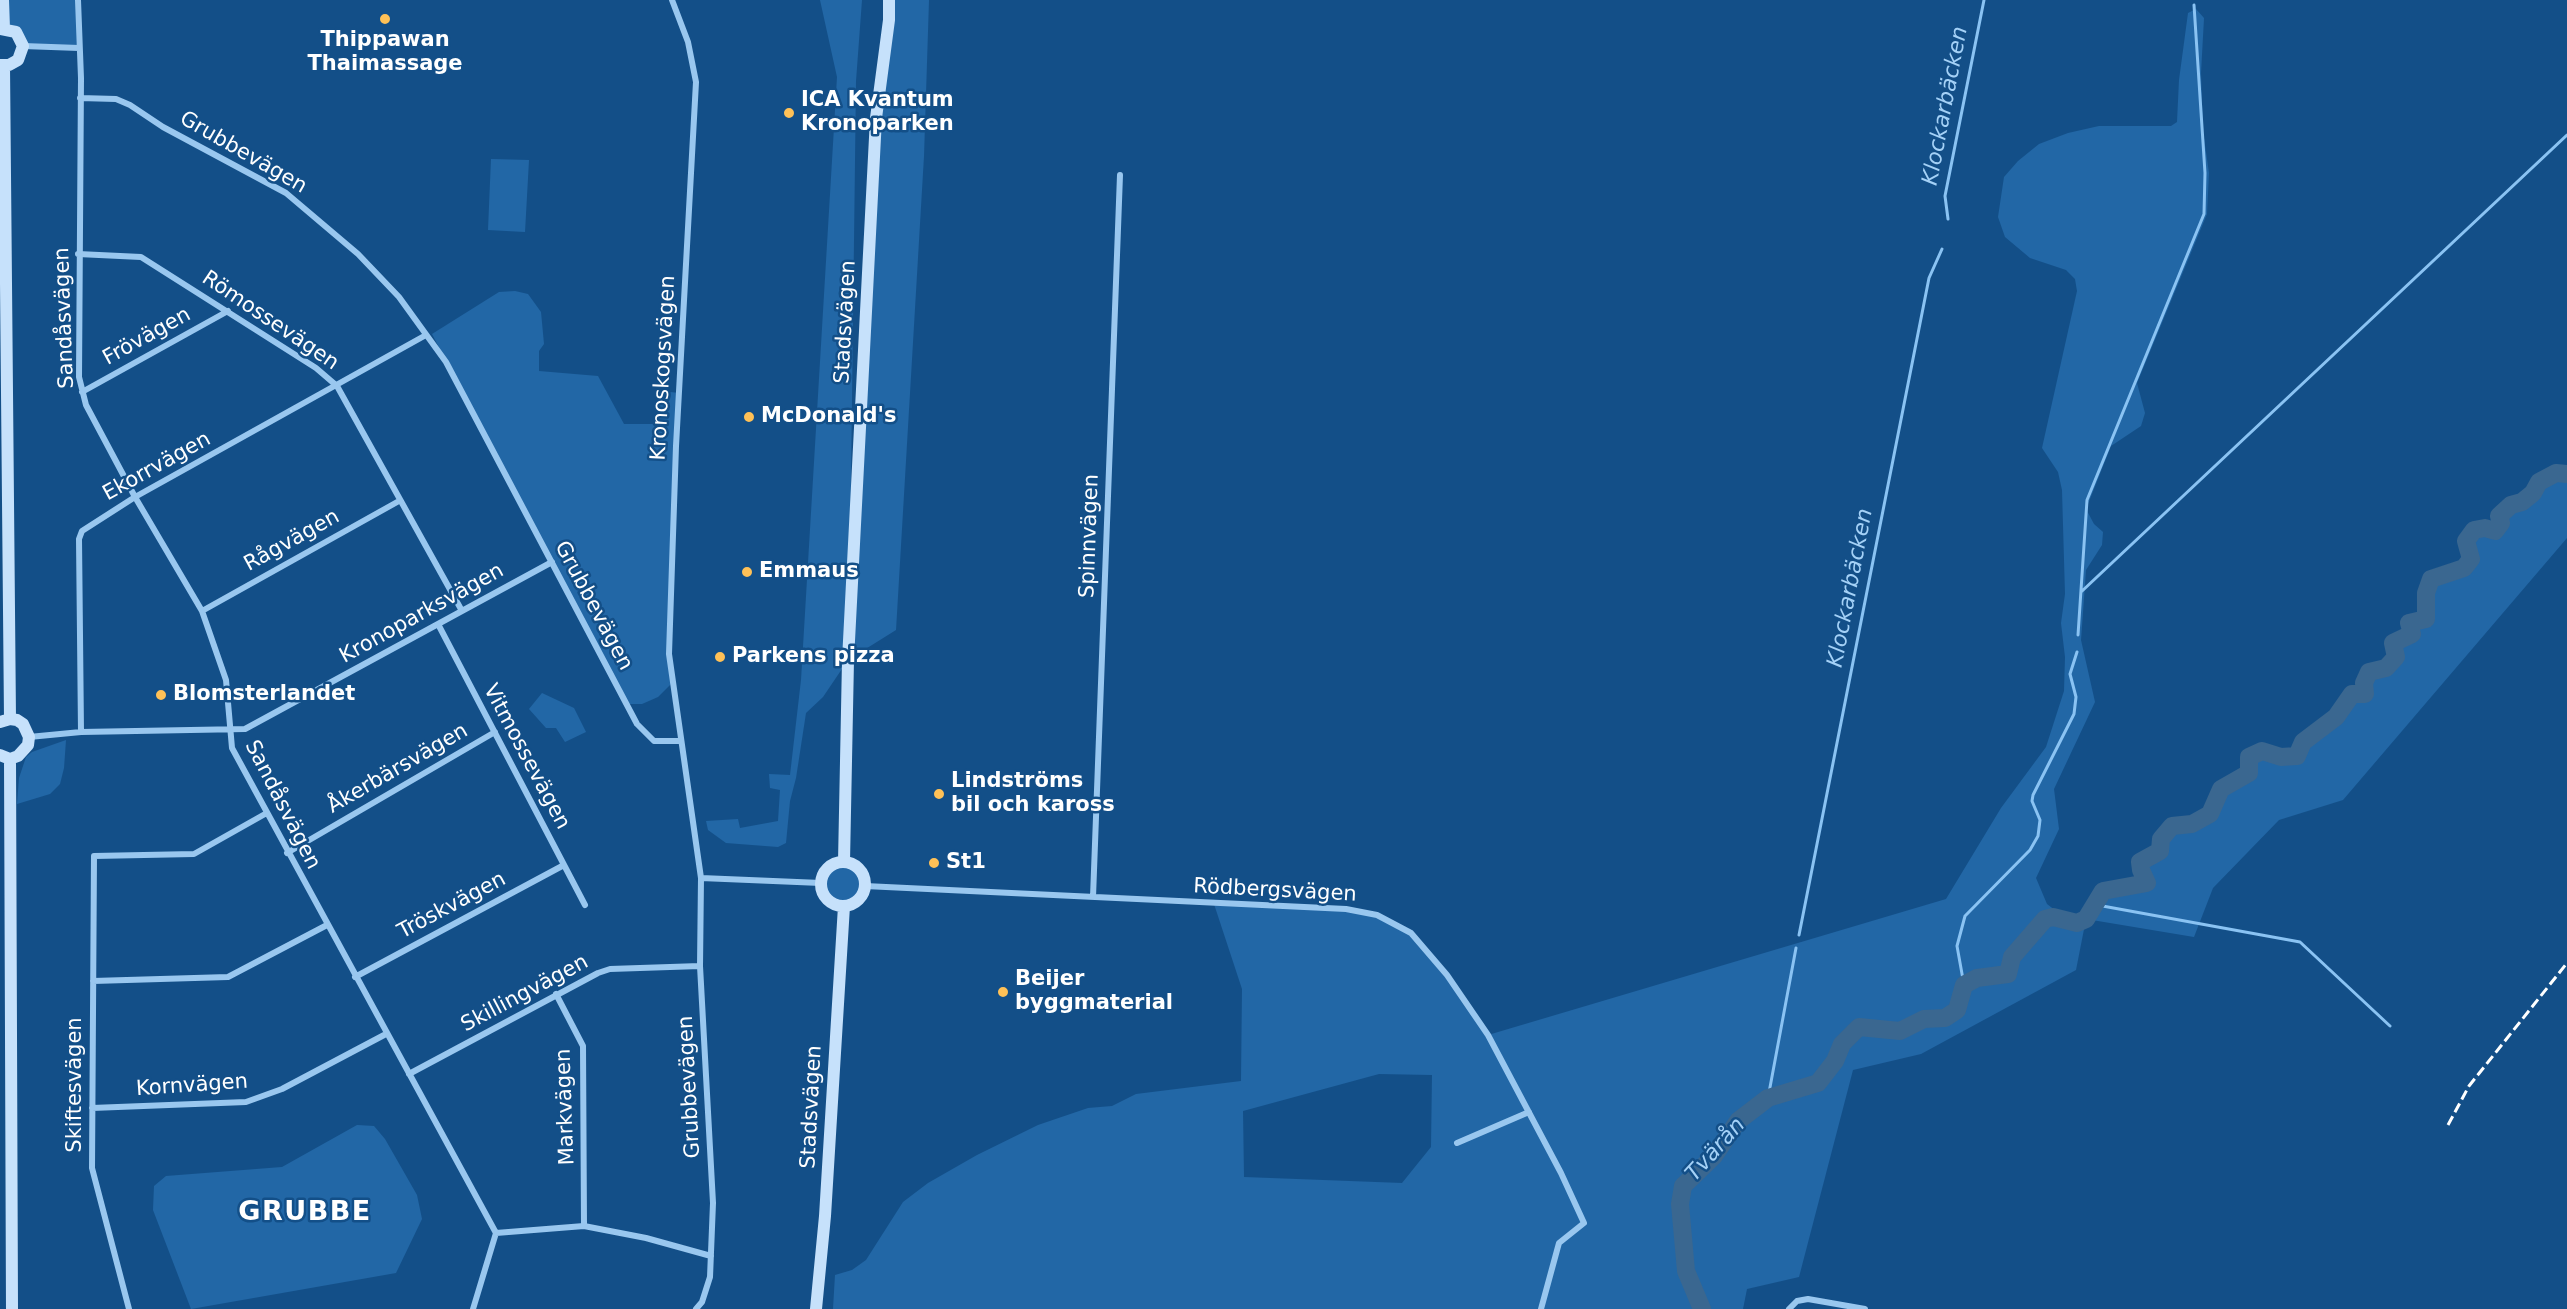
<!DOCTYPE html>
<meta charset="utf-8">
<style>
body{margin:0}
canvas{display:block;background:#134f88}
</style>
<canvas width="2567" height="1309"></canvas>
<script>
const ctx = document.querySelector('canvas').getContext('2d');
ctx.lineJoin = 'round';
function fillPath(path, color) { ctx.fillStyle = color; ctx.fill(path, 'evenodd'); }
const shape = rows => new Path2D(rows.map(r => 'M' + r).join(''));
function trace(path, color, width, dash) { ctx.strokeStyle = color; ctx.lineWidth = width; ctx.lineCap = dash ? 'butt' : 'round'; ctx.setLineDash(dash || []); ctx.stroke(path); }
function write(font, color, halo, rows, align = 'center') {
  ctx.font = font + ' "DejaVu Sans",sans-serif'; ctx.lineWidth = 5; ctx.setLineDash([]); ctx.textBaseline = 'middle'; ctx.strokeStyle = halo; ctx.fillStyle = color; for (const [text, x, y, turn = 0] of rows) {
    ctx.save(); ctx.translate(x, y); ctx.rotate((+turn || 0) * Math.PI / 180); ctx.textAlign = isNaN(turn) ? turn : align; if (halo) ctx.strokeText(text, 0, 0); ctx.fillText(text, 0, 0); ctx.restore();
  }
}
fillPath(shape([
 [3,0,78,0,79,48,23,46,11,29],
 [820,0,862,0,856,81,849,637,876,118,891,0,929,0,924,156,896,630,848,660,823,697,806,713,796,778,790,801,786,843,778,847,726,843,708,830,706,821,738,819,740,828,778,821,780,790,770,788,769,774,790,775,801,680,837,77],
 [2196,9,2204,18,2201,73,2203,131,2209,173,2207,214,2137,383,2145,413,2141,426,2111,446,2086,509,2094,524,2103,532,2102,545,2086,570,2081,640,2095,702,2054,789,2059,829,2036,878,2047,904,2065,918,2077,923,2086,919,2103,891,2147,883,2141,870,2140,862,2160,851,2161,839,2172,826,2192,824,2210,814,2221,789,2249,773,2249,757,2262,751,2281,757,2297,756,2303,742,2336,717,2352,694,2365,694,2364,683,2369,672,2386,668,2396,657,2393,643,2412,634,2409,623,2426,619,2426,593,2431,579,2465,568,2471,559,2466,541,2474,530,2485,528,2495,531,2501,523,2499,516,2511,505,2523,502,2533,493,2539,482,2556,473,2567,474,2567,538,2343,800,2279,820,2213,888,2194,937,2086,919,2076,970,1921,1054,1853,1070,1799,1277,1747,1289,1743,1309,833,1309,835,1275,852,1270,866,1260,903,1202,928,1183,977,1155,1038,1125,1088,1108,1112,1106,1136,1094,1241,1081,1242,989,1214,904,1346,909,1377,915,1411,933,1447,975,1488,1035,1946,899,2001,808,2046,747,2064,691,2065,657,2061,623,2065,594,2062,490,2058,472,2042,448,2077,291,2075,279,2066,270,2030,258,2005,237,1998,217,2004,177,2018,161,2039,144,2068,133,2099,126,2171,126,2177,122,2179,80,2188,13],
 [1379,1074,1432,1075,1431,1147,1402,1183,1244,1177,1243,1111],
 [491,159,529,160,525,232,488,230],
 [515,291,528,294,541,312,544,344,539,351,539,371,598,376,624,424,654,424,662,391,679,393,669,625,672,683,658,697,642,704,626,704,432,334,499,292],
 [542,693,574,708,586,732,565,742,556,728,546,728,529,709],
 [66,740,64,768,60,784,50,794,17,804,19,778,26,757,32,752],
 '825 884a18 18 0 1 1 36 0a18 18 0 1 1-36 0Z',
 [357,1125,374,1126,385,1139,417,1195,422,1219,396,1273,191,1309,153,1210,154,1186,166,1176,282,1167]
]), '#2267a6');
trace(shape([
 [1948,219,1945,196,1984,0],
 [2081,592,2567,135],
 [2078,635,2087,500,2204,214,2205,173,2194,5],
 [2097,905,2300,942,2390,1026],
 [1799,935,1929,278,1942,249],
 [1964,985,1957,946,1965,916,2030,850,2038,836,2040,820,2032,801,2033,795,2074,714,2076,697,2070,674,2077,652],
 [1768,1098,1796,948]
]), '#8ac3f3', 3);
trace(shape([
 [1702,1309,1686,1271,1680,1204,1683,1186,1714,1156,1738,1121,1768,1098,1818,1083,1835,1061,1842,1044,1859,1027,1900,1031,1924,1019,1945,1018,1957,1010,1964,985,1977,978,2008,974,2012,957,2045,919,2053,917,2077,923,2086,919,2103,891,2147,883,2141,870,2140,862,2160,851,2161,839,2172,826,2192,824,2210,814,2221,789,2249,773,2249,757,2262,751,2281,757,2297,756,2303,742,2336,717,2352,694,2365,694,2364,683,2369,672,2386,668,2396,657,2393,643,2412,634,2409,623,2426,619,2426,593,2431,579,2464,568,2471,559,2466,541,2474,530,2485,528,2495,531,2501,523,2499,516,2511,505,2522,502,2533,493,2539,482,2556,473,2567,474]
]), '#3a6790', 18);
trace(shape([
 [78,0,81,78,79,377,86,405,135,497,202,611,226,680,232,748,496,1233,473,1309],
 [672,0,688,42,696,82,676,446,669,654,701,878,700,966,713,1203,710,1277,702,1302,696,1309],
 [23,46,79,48],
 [80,98,116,99,130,105,163,127,286,193,358,254,399,297,446,362,637,724,654,741,680,741],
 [78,254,141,257,316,368,337,386,462,611],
 [82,392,228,311],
 [202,611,399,501],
 [438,624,585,905],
 [81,732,79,539,82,531,135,497,426,335],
 [29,737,81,732,245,729,552,562],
 [287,853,495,732],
 [701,878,821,883],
 [865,886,1346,909,1377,915,1411,933,1447,975,1488,1035,1561,1173,1584,1223,1559,1243,1541,1309],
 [1093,897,1120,175],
 [355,977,564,865],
 [93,981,228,977,327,925],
 [556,994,583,1046,584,1226],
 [409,1074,598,973,610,969,700,966],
 [92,1108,246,1102,282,1089,386,1034],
 [1457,1143,1529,1112],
 [496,1233,584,1226,646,1238,711,1256],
 [129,1309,92,1168,94,856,194,854,265,814],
 [1789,1309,1797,1301,1808,1299,1865,1309]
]), '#99c7ef', 6);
trace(shape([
 [3,0,4,28],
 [0,29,16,32,23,46,18,60,9,65,0,65],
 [4,66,10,719],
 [0,722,10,719,17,720,23,724,29,737,28,745,18,756,10,759,0,755],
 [10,759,12,1309],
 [844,862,848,660,876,118,889,20,889,0],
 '821 884a22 22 0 1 1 44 0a22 22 0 1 1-44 0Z',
 [816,1309,825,1216,844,906]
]), '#c6e1fb', 12);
trace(shape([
 [2448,1125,2469,1086,2567,963]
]), '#fff', 3, [10, 4.5]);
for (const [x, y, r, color] of [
 [385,19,6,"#ffc157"],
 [789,113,6,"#ffc157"],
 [749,417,6,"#ffc157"],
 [747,572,6,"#ffc157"],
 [720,657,6,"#ffc157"],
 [161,695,6,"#ffc157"],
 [939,794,6,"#ffc157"],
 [934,863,6,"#ffc157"],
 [1003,992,6,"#ffc157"]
]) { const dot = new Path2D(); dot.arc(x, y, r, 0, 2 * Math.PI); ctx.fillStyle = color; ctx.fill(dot); trace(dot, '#134f88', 2); }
write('bold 21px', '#fff', '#134f88', [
 ["Thippawan",385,41,"center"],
 ["Thaimassage",385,65,"center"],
 ["ICA Kvantum",801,101],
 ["Kronoparken",801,125],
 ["McDonald's",761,417],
 ["Emmaus",759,572],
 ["Parkens pizza",732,657],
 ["Blomsterlandet",173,695],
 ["Lindströms",951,782],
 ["bil och kaross",951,806],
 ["St1",946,863],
 ["Beijer",1015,980],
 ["byggmaterial",1015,1004]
], 'left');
write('21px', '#fff', '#134f88', [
 ["Grubbevägen",243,153,30],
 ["Sandåsvägen",65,318,-92],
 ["Römossevägen",270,321,34],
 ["Stadsvägen",846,322,-87],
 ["Frövägen",147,337,-29],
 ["Kronoskogsvägen",664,368,-87],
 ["Ekorrvägen",157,467,-29],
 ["Spinnvägen",1090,536,-88],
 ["Rågvägen",292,541,-29],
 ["Grubbevägen",593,606,62],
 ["Kronoparksvägen",422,614,-29],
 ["Vitmossevägen",526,757,62],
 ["Åkerbärsvägen",398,769,-30],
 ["Sandåsvägen",282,805,63],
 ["Rödbergsvägen",1275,891,3],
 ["Tröskvägen",452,906,-28],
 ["Skillingvägen",525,994,-28],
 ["Skiftesvägen",76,1085,-90],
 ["Kornvägen",192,1086,-4],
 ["Grubbevägen",690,1087,-93],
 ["Markvägen",566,1107,-92],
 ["Stadsvägen",812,1107,-87]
]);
write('italic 22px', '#a4d1f7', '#134f88', [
 ["Klockarbäcken",1946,106,-79],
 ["Klockarbäcken",1851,588,-79],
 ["Tvärån",1716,1150,-48]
]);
ctx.letterSpacing = '1.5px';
write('bold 27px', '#fff', '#134f88', [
 ["GRUBBE",305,1213]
]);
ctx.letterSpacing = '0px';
</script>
